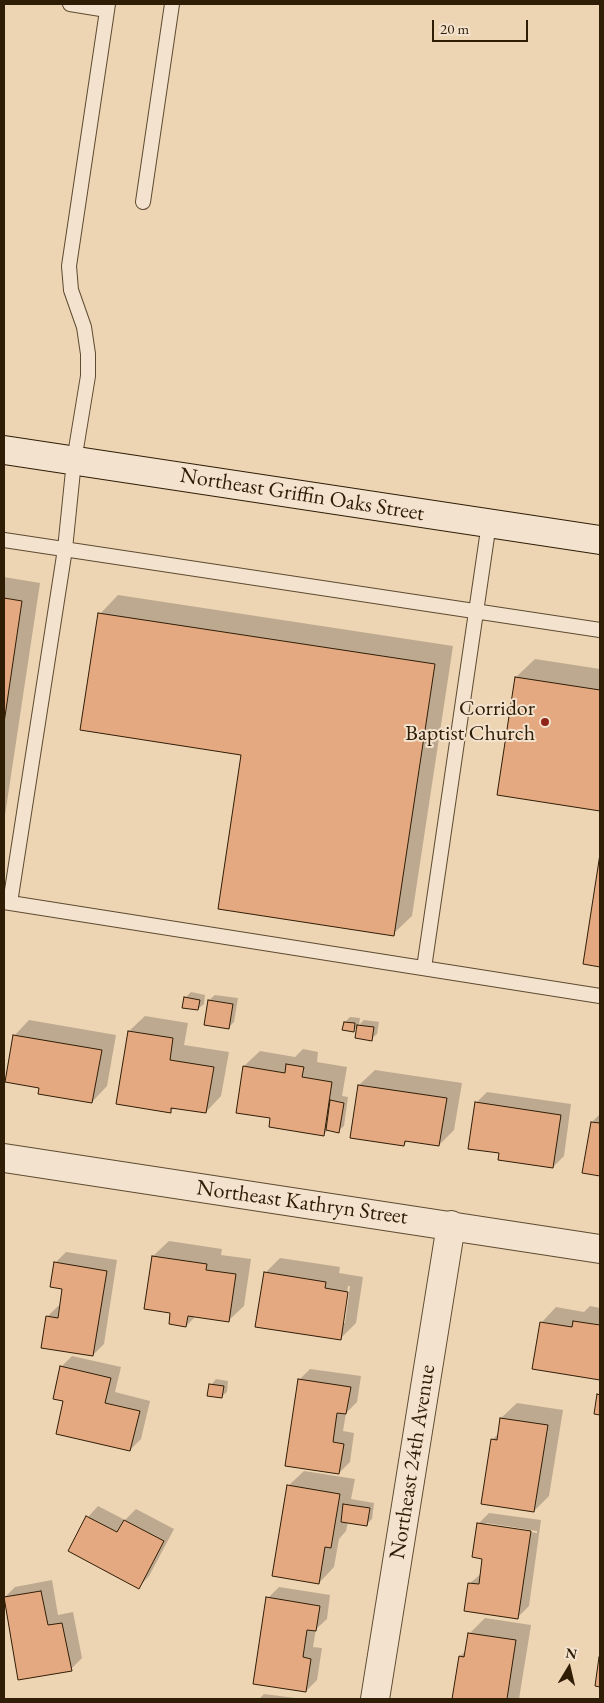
<!DOCTYPE html>
<style>
body{margin:0}
#map{position:relative;width:604px;height:1703px;overflow:hidden;background:#edd4b3;font-family:"EB Garamond",serif}
canvas{display:block}
.frame{position:absolute;inset:0;border:5px solid #2f1d06;pointer-events:none}
.north{position:absolute;left:544px;top:1643px;width:50px;height:50px;-webkit-text-stroke:4px #f3e3ce;paint-order:stroke;rotate:9deg;font-size:14px;font-weight:700;line-height:20px;text-align:center;color:#2f1d06}
.north::after{content:'';display:block;margin:auto;width:18px;height:22px;background:#2f1d06;clip-path:polygon(50% 0,100% 100%,50% 72%,0 100%)}
.scale{position:absolute;left:432px;top:20px;width:96px;height:22px;box-sizing:border-box;border:2px solid #2f1d06;border-top:0;padding-left:6px;font-size:15px;line-height:18px;white-space:nowrap;color:#2f1d06;-webkit-text-stroke:4px #f3e3ce;paint-order:stroke}
</style>
<div id="map">
<canvas width="604" height="1703"></canvas>
<div class="frame"></div>
<div class="north">N</div>
<div class="scale">20 m</div>
</div>
<script>
const ctx = document.querySelector('canvas').getContext('2d');
ctx.lineJoin = 'round';
function fillPath(path, color) { ctx.fillStyle = color; ctx.fill(path, 'evenodd'); }
const shape = rows => new Path2D(rows.map(r => 'M' + r).join(''));
function trace(path, color, width, dash) { ctx.strokeStyle = color; ctx.lineWidth = width; ctx.lineCap = dash ? 'butt' : 'round'; ctx.setLineDash(dash || []); ctx.stroke(path); }
function write(font, color, halo, rows, align = 'center') {
  ctx.font = font + ' "EB Garamond",serif'; ctx.lineWidth = 4; ctx.setLineDash([]); ctx.textBaseline = 'middle'; ctx.strokeStyle = halo; ctx.fillStyle = color; for (const [text, x, y, turn = 0] of rows) {
    ctx.save(); ctx.translate(x, y); ctx.rotate((+turn || 0) * Math.PI / 180); ctx.textAlign = isNaN(turn) ? turn : align; if (halo) ctx.strokeText(text, 0, 0); ctx.fillText(text, 0, 0); ctx.restore();
  }
}
fillPath(shape([
 [4,577,40,583,4,822],
 [118,595,453,646,412,916,393,934,243,754,100,614],
 [535,659,600,669,600,809,498,794,516,677],
 [600,862,600,966,585,963],
 [191,992,205,995,204,1004,198,1009,185,998],
 [215,995,238,998,234,1022,229,1027,206,1024,209,1000],
 [145,1016,188,1023,184,1045,229,1052,221,1096,206,1112,175,1107,170,1112,118,1103,129,1031],
 [350,1017,360,1018,359,1025,364,1020,379,1022,377,1034,371,1039,358,1026,353,1031,345,1022],
 [29,1020,116,1035,107,1086,92,1102,40,1087,14,1036],
 [303,1049,318,1052,317,1062,347,1067,342,1096,348,1097,344,1126,338,1131,328,1130,323,1135,272,1117,237,1112,244,1066,260,1051,295,1057],
 [375,1070,462,1083,454,1130,439,1145,408,1140,404,1145,359,1085],
 [487,1092,571,1104,564,1156,553,1167,501,1152,476,1103],
 [600,1114,600,1175,584,1172,592,1122],
 [169,1241,222,1249,221,1255,251,1259,244,1306,228,1321,196,1316,186,1326,172,1312,153,1256],
 [66,1252,117,1260,104,1344,93,1355,47,1317,58,1306,61,1306,64,1288,55,1263],
 [280,1258,340,1267,339,1273,363,1277,356,1323,340,1339,265,1273],
 [348,1286,350,1286,345,1323,342,1323],
 [590,1306,600,1308,600,1379,534,1368,541,1323,556,1307,584,1312],
 [72,1356,121,1367,115,1392,150,1401,141,1439,130,1450,65,1401,61,1367],
 [310,1369,361,1376,357,1402,346,1413,343,1431,354,1433,350,1462,339,1473,299,1380],
 [216,1379,228,1381,227,1392,221,1397,211,1385],
 [517,1403,563,1410,549,1496,534,1511,492,1440,499,1433,501,1418],
 [304,1471,355,1479,351,1499,374,1503,372,1519,366,1525,348,1522,346,1531,339,1539,334,1567,319,1583,288,1486],
 [98,1506,125,1520,136,1509,174,1529,149,1576,139,1587,88,1517],
 [489,1513,541,1520,529,1606,518,1617,469,1584,482,1573,484,1558,478,1524],
 [486,1523,537,1531,537,1533,486,1526],
 [52,1580,58,1615,73,1612,82,1658,71,1669,19,1679,4,1598,15,1587],
 [279,1587,330,1595,327,1619,316,1629,313,1647,322,1648,317,1680,306,1691,268,1598],
 [485,1618,531,1625,519,1699,453,1699,460,1656,467,1650,469,1634],
 [264,1694,303,1699,259,1699]
]), '#0003');
const building = shape([
 [4,598,22,601,4,723,4,598],
 [98,613,435,664,394,936,218,909,241,755,80,730,98,613],
 [515,677,600,690,600,811,497,795,515,677],
 [600,854,600,967,583,964,600,854],
 [184,997,200,1000,198,1010,182,1008,184,997],
 [208,1000,233,1004,229,1029,204,1025,208,1000],
 [344,1022,355,1023,354,1032,342,1030,344,1022],
 [357,1025,374,1027,372,1041,355,1038,357,1025],
 [128,1031,173,1038,170,1060,214,1067,206,1113,171,1108,171,1113,116,1104,128,1031],
 [13,1035,102,1050,92,1103,38,1094,39,1088,5,1082,13,1035],
 [286,1064,304,1067,302,1077,332,1082,324,1136,269,1127,270,1118,236,1113,243,1066,285,1073,286,1064],
 [358,1085,447,1098,439,1146,405,1141,404,1146,350,1138,358,1085],
 [330,1100,344,1103,339,1133,326,1130,330,1100],
 [475,1102,561,1115,553,1168,498,1160,499,1153,468,1149,475,1102],
 [591,1122,600,1123,600,1176,582,1173,591,1122],
 [152,1256,207,1264,206,1270,236,1274,229,1322,188,1316,186,1327,169,1324,170,1313,144,1309,152,1256],
 [54,1262,107,1271,93,1356,41,1348,46,1316,58,1318,62,1289,50,1287,54,1262],
 [264,1272,326,1282,325,1288,348,1292,341,1340,255,1327,264,1272],
 [573,1321,600,1325,600,1380,532,1369,540,1322,572,1327,573,1321],
 [60,1366,111,1378,105,1403,140,1411,130,1451,56,1434,63,1401,53,1399,60,1366],
 [298,1379,351,1387,346,1414,337,1413,333,1442,344,1444,339,1474,285,1466,298,1379],
 [209,1384,224,1386,222,1398,207,1396,209,1384],
 [597,1394,600,1395,600,1415,594,1414,597,1394],
 [500,1418,548,1425,534,1512,481,1504,491,1439,497,1440,500,1418],
 [287,1485,340,1494,331,1548,325,1547,319,1584,272,1576,287,1485],
 [343,1504,370,1508,367,1526,341,1522,343,1504],
 [86,1516,117,1532,124,1520,164,1541,139,1589,68,1551,86,1516],
 [477,1523,531,1531,518,1619,464,1611,468,1583,479,1584,482,1559,472,1557,477,1523],
 [41,1591,48,1625,62,1623,72,1671,18,1680,4,1597,41,1591],
 [266,1597,320,1606,316,1631,307,1630,303,1657,311,1659,306,1692,253,1684,266,1597],
 [468,1633,516,1640,507,1699,452,1699,459,1656,464,1657,468,1633],
 [599,1657,600,1657,600,1687,595,1686,599,1657]
]);
fillPath(building, '#e4a980');
trace(building, '#2f1d06', 1);
const lane = shape([
 [70,4,107,10],
 [143,202,172,4],
 [4,540,600,630],
 [4,902,600,996],
 [10,903,65,549,74,461,88,376,88,354,84,327,71,290,69,266,108,4],
 [424,968,489,523]
]);
const street = shape([
 [4,1158,600,1249],
 [375,1699,451,1225]
]);
const secondary = shape([
 [4,450,600,540]
]);
trace(lane, '#5e4b31', 16);
trace(street, '#5e4b31', 30);
trace(secondary, '#2f1d06', 30);
trace(lane, '#f3e3ce', 14);
trace(street, '#f3e3ce', 28);
trace(secondary, '#f3e3ce', 28);
for (const [x, y, r, color] of [
 [545,722,5,"#8f2418"]
]) { const dot = new Path2D(); dot.arc(x, y, r, 0, 2 * Math.PI); ctx.fillStyle = color; ctx.fill(dot); trace(dot, '#f3e3ce', 2); }
write('22px', '#2f1d06', '#f3e3ce', [
 ["Northeast Griffin Oaks Street",302,495,9],
 ["Northeast Kathryn Street",302,1203,8],
 ["Northeast 24th Avenue",413,1462,-81]
]);
write('22px', '#2f1d06', '#f3e3ce', [
 ["Corridor",535,709],
 ["Baptist Church",535,734]
], 'right');
</script>
